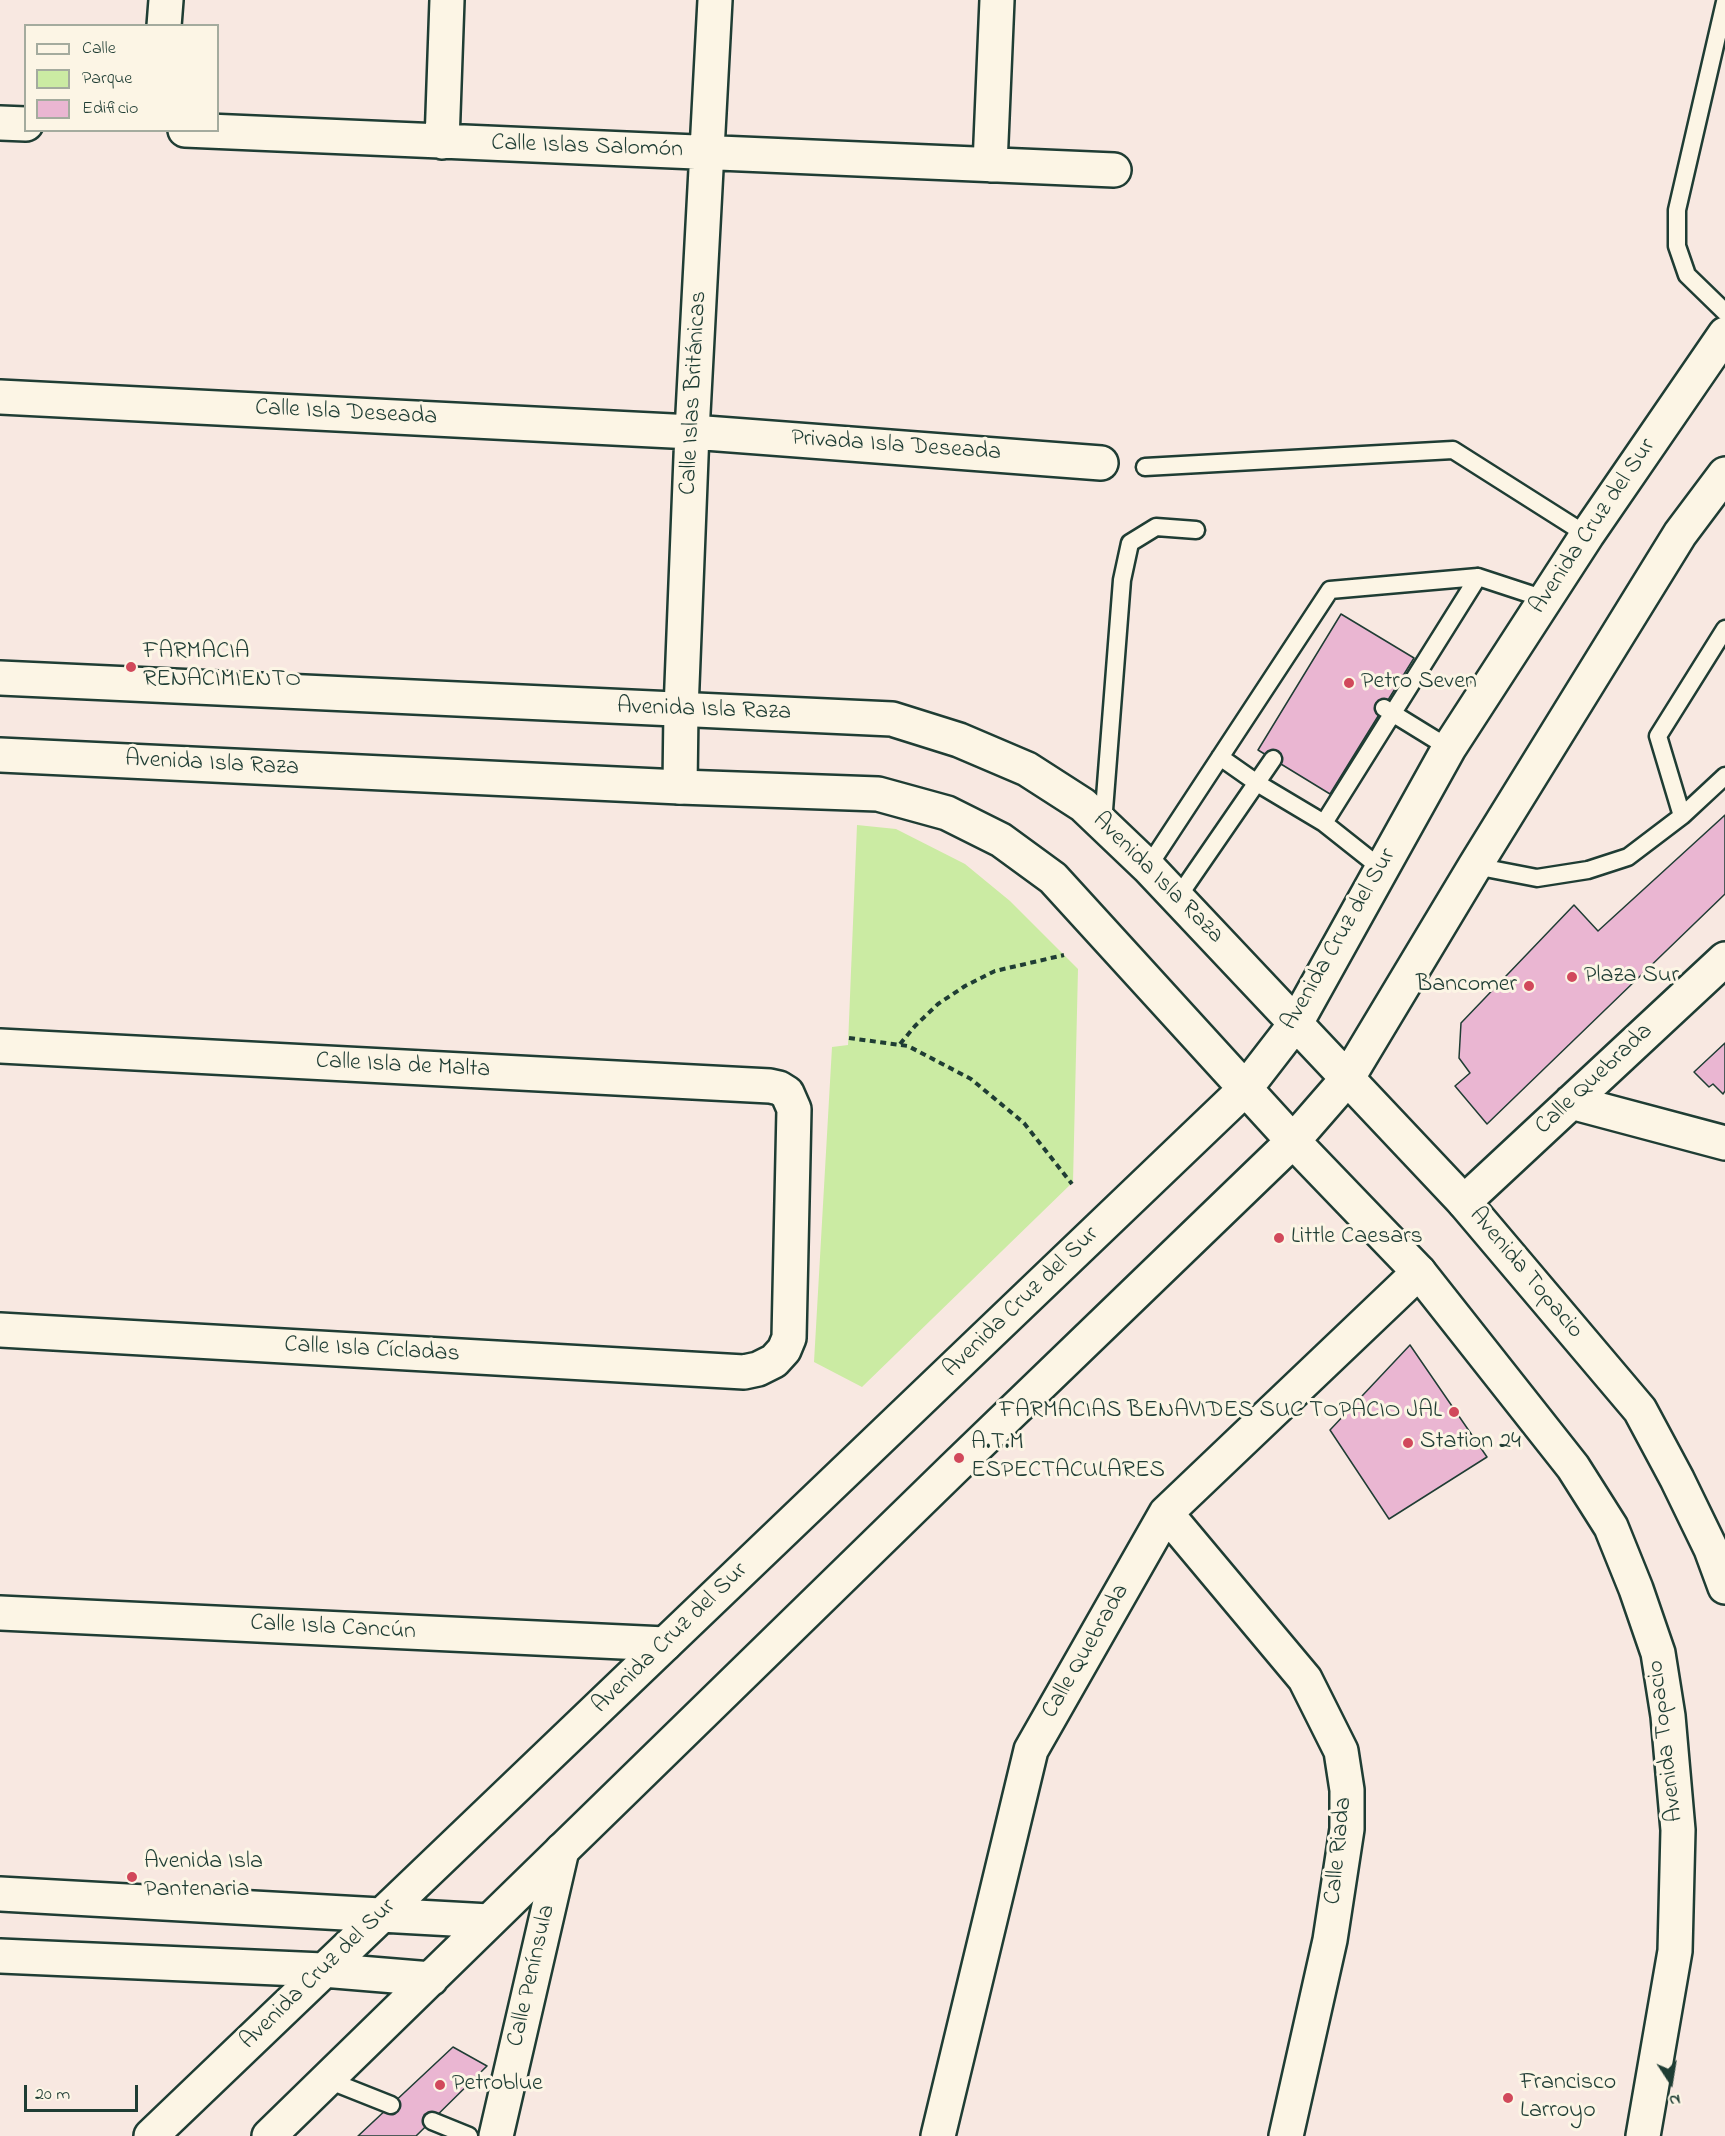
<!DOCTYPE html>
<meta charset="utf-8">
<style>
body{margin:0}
#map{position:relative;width:1725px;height:2136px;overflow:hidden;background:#f8e8e1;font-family:"Indie Flower",sans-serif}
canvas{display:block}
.legend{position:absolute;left:24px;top:24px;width:195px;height:108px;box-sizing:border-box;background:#fcf5e5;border:2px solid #a4ab9e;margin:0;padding:8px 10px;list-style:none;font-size:18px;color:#1f3d34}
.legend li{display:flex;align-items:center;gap:12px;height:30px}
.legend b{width:30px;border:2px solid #a4ab9e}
.north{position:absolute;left:1641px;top:2052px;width:60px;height:60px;-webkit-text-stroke:4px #fcf5e5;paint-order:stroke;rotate:168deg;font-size:16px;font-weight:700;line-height:24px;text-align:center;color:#1f3d34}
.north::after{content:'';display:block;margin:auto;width:21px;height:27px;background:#1f3d34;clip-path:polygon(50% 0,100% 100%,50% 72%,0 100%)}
.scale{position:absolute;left:24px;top:2085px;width:114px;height:27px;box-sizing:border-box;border:3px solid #1f3d34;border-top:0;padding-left:8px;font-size:18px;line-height:21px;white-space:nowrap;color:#1f3d34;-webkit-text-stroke:4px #fcf5e5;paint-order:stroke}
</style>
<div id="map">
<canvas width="1725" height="2136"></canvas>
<ul class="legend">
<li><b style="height:8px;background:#fcf5e5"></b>Calle</li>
<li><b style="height:16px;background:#cbeba3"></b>Parque</li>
<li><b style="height:16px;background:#eab6d2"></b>Edificio</li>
</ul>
<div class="north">N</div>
<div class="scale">20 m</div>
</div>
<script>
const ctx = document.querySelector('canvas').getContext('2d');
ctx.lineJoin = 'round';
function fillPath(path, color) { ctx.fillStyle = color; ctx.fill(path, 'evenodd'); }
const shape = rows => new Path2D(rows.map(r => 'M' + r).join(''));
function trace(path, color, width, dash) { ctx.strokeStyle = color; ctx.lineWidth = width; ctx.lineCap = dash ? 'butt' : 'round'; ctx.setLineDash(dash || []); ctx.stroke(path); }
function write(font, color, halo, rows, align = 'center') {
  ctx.font = font + ' "Indie Flower",sans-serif'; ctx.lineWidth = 6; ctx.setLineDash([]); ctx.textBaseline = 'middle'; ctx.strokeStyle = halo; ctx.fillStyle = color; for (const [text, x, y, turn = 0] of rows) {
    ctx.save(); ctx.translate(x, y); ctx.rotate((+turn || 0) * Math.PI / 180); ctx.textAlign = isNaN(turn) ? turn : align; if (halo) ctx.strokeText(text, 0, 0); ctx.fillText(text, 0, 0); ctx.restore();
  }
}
fillPath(shape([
 [857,825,896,829,965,864,1010,901,1078,969,1073,1182,862,1387,814,1362,832,1047,848,1045]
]), '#cbeba3');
const building = shape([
 [1341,614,1414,658,1330,794,1258,750,1341,614],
 [1725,815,1725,894,1487,1124,1455,1086,1470,1073,1459,1058,1461,1023,1574,905,1598,931,1725,815],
 [1725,1043,1725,1091,1723,1094,1713,1084,1709,1087,1694,1072,1725,1043],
 [1410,1345,1487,1457,1389,1519,1330,1430,1410,1345],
 [453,2047,487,2066,416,2136,358,2136,453,2047]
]);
fillPath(building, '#eab6d2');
trace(building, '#1f3d34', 1.5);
const lane = shape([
 [1725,2,1677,210,1677,246,1687,275,1725,312],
 [1145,467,1453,450,1587,535],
 [1384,708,1449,748],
 [1220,757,1257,783,1324,823,1382,869],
 [1682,816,1658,736,1725,629],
 [1103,823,1122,580,1130,543,1156,527,1196,530],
 [1324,823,1478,577],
 [1475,866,1537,878,1588,870,1628,857,1682,816,1725,776],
 [1148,867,1330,590,1478,577,1545,599],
 [1178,897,1273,759],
 [328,2080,391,2105],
 [432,2121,469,2136]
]);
const street = shape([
 [164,26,166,0],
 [0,123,26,124],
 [185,130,1114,170],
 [442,142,447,0],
 [990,165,997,0],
 [0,397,692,432,1101,463],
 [680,787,681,710,692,432,715,0],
 [0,1046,770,1086,779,1088,787,1093,794,1109,789,1338,784,1350,774,1361,758,1369,744,1372,0,1330],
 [1571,1102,1725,1143],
 [1464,1202,1725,959],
 [1166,1513,1305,1679,1341,1751,1347,1790,1347,1829,1330,1940,1286,2136],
 [0,1613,665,1644],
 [496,2136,562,1850],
 [938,2136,1031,1750,1166,1513,1419,1272]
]);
const secondary = shape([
 [0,678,892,719,959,740,1027,769,1083,805,1148,867,1464,1202,1640,1410,1677,1479,1711,1549,1725,1587],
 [0,755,680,787,878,794,947,813,1001,840,1053,878,1293,1141,1419,1272,1573,1467,1611,1527,1636,1589,1658,1653,1668,1716,1678,1830,1675,1951,1643,2136],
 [0,1894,489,1921],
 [0,1956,323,1970,431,1979],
 [151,2136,1245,1089,1296,1023,1449,748,1587,535,1725,334],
 [269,2136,953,1469,1293,1141,1347,1079,1475,866,1680,534,1725,474]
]);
trace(lane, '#1f3d34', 21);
trace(street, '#1f3d34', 38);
trace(secondary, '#1f3d34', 38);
trace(shape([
 [849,1038,908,1046,971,1079,1024,1123,1072,1184],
 [900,1044,915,1026,938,1004,965,986,995,971,1064,955]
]), '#1f3d34', 4, [6, 4.5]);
trace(lane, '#fcf5e5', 16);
trace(street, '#fcf5e5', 33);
trace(secondary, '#fcf5e5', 33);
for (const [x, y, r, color] of [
 [131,667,6,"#d1495b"],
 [1349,683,6,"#d1495b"],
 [1572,977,6,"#d1495b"],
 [1529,986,6,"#d1495b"],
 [1279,1238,6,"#d1495b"],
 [1454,1412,6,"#d1495b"],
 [1408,1443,6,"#d1495b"],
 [959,1458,6,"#d1495b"],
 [132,1877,6,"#d1495b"],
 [440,2085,6,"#d1495b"],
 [1508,2098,6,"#d1495b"]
]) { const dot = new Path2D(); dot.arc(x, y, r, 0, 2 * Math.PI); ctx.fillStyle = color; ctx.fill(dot); trace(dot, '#fcf5e5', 2); }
write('24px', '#1f3d34', '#fcf5e5', [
 ["Calle Islas Salomón",587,148,2],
 ["Calle Islas Británicas",695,393,-87],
 ["Calle Isla Deseada",346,414,3],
 ["Privada Isla Deseada",896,447,4],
 ["Avenida Cruz del Sur",1594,527,-56],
 ["Avenida Isla Raza",704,711,2],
 ["Avenida Isla Raza",212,765,3],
 ["Avenida Isla Raza",1157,879,45],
 ["Avenida Cruz del Sur",1340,940,-60],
 ["Calle Isla de Malta",403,1067,3],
 ["Calle Quebrada",1595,1080,-43],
 ["Avenida Topacio",1525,1274,50],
 ["Avenida Cruz del Sur",1022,1303,-44],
 ["Calle Isla Cícladas",372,1351,3],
 ["Calle Isla Cancún",333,1629,3],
 ["Avenida Cruz del Sur",671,1639,-44],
 ["Calle Quebrada",1087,1652,-60],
 ["Avenida Topacio",1667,1741,-97],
 ["Calle Riada",1340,1851,-84],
 ["Avenida Cruz del Sur",319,1975,-44],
 ["Calle Península",533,1976,-77]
]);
write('24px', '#1f3d34', '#fcf5e5', [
 ["FARMACIA",143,653],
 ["RENACIMIENTO",143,681],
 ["Petro Seven",1361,683],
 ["Plaza Sur",1584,977],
 ["Bancomer",1517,986,"right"],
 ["Little Caesars",1291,1238],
 ["FARMACIAS BENAVIDES SUC TOPACIO JAL",1442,1412,"right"],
 ["Station 24",1420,1443],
 ["A.T.M",971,1444],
 ["ESPECTACULARES",971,1472],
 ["Avenida Isla",144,1863],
 ["Pantenaria",144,1891],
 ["Francisco",1520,2084],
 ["Larroyo",1520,2112],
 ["Petroblue",452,2085]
], 'left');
</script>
